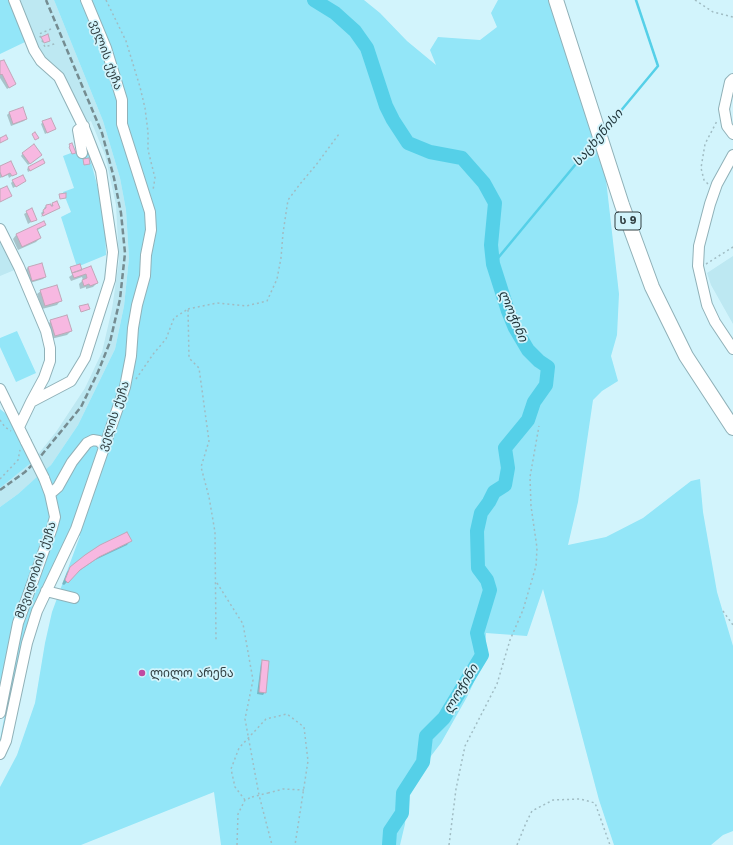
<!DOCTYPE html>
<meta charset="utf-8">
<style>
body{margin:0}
canvas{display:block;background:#d2f4fc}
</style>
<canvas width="733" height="845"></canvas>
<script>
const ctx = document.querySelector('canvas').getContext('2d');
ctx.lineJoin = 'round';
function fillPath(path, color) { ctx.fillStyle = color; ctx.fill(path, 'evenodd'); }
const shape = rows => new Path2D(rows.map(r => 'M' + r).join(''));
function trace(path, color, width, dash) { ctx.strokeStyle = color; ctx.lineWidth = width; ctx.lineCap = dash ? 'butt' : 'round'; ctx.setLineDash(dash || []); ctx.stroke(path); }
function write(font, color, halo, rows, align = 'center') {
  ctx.font = font + ' "Work Sans","Noto Sans Georgian",sans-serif'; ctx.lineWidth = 3.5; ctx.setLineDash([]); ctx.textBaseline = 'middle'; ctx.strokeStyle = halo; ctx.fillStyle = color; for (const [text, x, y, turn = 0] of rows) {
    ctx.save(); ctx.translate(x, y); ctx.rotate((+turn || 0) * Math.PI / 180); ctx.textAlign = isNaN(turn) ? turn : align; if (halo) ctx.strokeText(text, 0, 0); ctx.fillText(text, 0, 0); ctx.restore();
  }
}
fillPath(shape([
 [19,0,54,0,103,121,120,178,126,210,129,258,124,306,115,349,78,425,51,465,18,494,0,507,0,488,31,463,56,432,85,388,102,352,112,309,119,261,116,205,105,155,91,121,85,124,38,51],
 [0,234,17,269,0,276],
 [733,256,733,324,711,285,707,273]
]), '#bde8f2');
fillPath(shape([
 [0,0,8,0,11,6,25,42,0,54],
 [54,0,364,0,380,13,407,41,436,65,430,50,438,37,480,40,497,27,491,13,498,0,550,0,604,162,619,294,617,335,611,356,618,381,602,391,593,400,578,502,568,545,606,537,643,518,691,481,700,479,703,512,717,592,733,646,733,831,723,835,711,845,614,845,599,800,543,589,527,636,486,633,485,658,467,697,441,743,431,756,407,797,405,824,400,845,221,845,214,792,81,845,0,845,0,787,17,755,35,703,45,643,52,612,80,536,68,535,33,630,17,714,0,752,0,740,23,619,57,529,58,514,56,499,45,470,51,465,78,425,115,349,124,306,129,258,126,210,120,178,103,121],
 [87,147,100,196,105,223,106,255,77,267,61,217,71,212,63,192,74,188,63,156],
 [17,331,36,373,16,382,0,347,0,338],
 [0,409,9,416,31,463,0,488],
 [38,476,49,506,49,521,0,693,0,507,18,494]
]), '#93e6f8');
fillPath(shape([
 [0,63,15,84,7,89,0,78],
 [9,113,26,119,24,121,11,126,7,115],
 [43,122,55,129,45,134,41,124],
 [23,153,39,157,28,165,21,156],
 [44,163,28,172,27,169,29,167],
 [0,167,15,174,9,178,8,175,0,178],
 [13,181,25,181,13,188,11,183],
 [53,204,59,208,41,217,42,215,41,213,44,210,44,208,46,206,50,206],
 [31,210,36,219,28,224,24,214],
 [44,223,45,225,41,228,36,231,40,238,36,242,18,250,13,239,16,235],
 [28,267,45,277,43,279,30,283,26,270],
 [91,267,97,283,93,287,86,289,86,287,80,289,79,284,83,280,82,277,71,281,69,277,72,275,71,268,81,271],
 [41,291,60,301,57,305,42,309,37,294],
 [51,321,71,331,67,335,51,339,47,325],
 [130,541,127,545,95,560,76,573,64,585,62,584,67,572,71,568],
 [263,661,265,692,263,695,257,694,261,663]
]), '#0003');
trace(shape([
 [604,131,658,66,636,0],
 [493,264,595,141]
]), '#55d0e8', 2.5);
trace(shape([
 [314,0,335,13,355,31,367,48,386,106,393,120,408,143,430,152,462,158,484,183,495,203,491,245,493,264,508,311,515,328,528,350,539,361,548,367,546,385,534,402,528,420,505,448,508,468,505,485,494,492,489,502,481,513,477,531,478,568,487,580,490,590,477,633,482,655,444,718,426,736,423,762,403,793,402,813,390,831,389,845]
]), '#55d0e8', 14);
const building = shape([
 [48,34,50,41,44,43,41,37,48,34],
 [4,60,16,84,9,88,2,74,1,75,0,74,0,61,4,60],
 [23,107,27,119,13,124,9,112,23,107],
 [51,118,56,129,47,133,42,121,51,118],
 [35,132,39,138,35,140,32,134,35,132],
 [6,135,8,139,0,143,0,138,6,135],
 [72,143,76,153,72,154,69,147,70,146,69,144,72,143],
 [34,144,42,155,30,164,22,153,34,144],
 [89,158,90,164,84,165,83,159,89,158],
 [43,159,45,163,30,171,28,167,43,159],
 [11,161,17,174,12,176,10,173,2,177,0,172,0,166,11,161],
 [23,175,26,181,16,187,12,180,23,175],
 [7,186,12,196,0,202,0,189,7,186],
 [66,193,66,198,60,199,59,194,66,193],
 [57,201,60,208,43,216,42,214,44,213,43,210,46,208,46,205,51,204,51,206,53,206,52,203,57,201],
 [32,208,37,220,31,222,26,211,32,208],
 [44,221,46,225,37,229,41,238,22,247,16,234,44,221],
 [42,263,46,277,32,281,28,267,42,263],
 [80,264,82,270,72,273,70,267,80,264],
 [91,266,98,283,90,286,89,284,84,286,82,280,87,278,86,274,74,278,72,273,91,266],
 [57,285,62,301,45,306,40,290,57,285],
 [88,304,90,309,81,312,79,306,88,304],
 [67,315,72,331,55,336,50,320,67,315],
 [127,532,132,541,99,557,80,570,68,583,65,580,70,567,85,555,100,545,127,532],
 [262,660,269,661,266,693,259,692,262,660]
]);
fillPath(building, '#f7b8e1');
trace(building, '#c1a7b8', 1);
const minor = shape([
 [14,0,34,50,41,61,59,77,85,130,101,171,113,252,110,280,85,358,71,381,31,402],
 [733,79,730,82,724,109,727,126,733,134],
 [82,153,78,130,84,126],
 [733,155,717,184,710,204,699,246,698,266,707,305,715,322,733,349],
 [0,229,19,267,46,331,50,348,50,361,44,378,31,402,19,427],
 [0,389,26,442],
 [50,494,58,487,72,462,87,443,93,440,99,441,104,446],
 [46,591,74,598],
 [0,713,18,623,52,528,55,517,50,494,44,478],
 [0,754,6,741,27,643,37,611,76,529,125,387,131,356,133,328,137,305,145,276,146,255,151,230,150,212,122,124,122,100,106,48,86,0]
]);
const highway = shape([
 [556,0,622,205,652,287,686,356,733,428]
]);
trace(minor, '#90b1b8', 12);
trace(highway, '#90b1b8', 16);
trace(shape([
 [106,0,126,41,140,87,145,108,148,132,148,150,155,178,153,190],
 [695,0,713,12,733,17],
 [51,29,39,34,45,47,57,43],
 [708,184,704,180,701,168,705,144,717,121],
 [706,264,733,247],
 [188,309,217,303,246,306,267,301,277,279,281,258,283,233,288,200,300,184,316,165,339,134],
 [136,379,154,353,166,339,174,318,188,309,189,358,199,368,209,441,201,467,209,497,215,532,216,641],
 [0,420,5,427,11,431],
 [0,479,18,460,20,450],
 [217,583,243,624,253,680,245,719,259,795,272,845],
 [723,611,733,625],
 [268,793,283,789,304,790],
 [245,800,235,787,231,769,239,748,266,719,287,714,304,727,308,761,295,845],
 [237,845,238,814,245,800,252,797],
 [449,845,456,789,465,746,497,684,510,640,523,610,536,566,537,548,531,506,530,477,539,426],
 [517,845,526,823,532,811,553,800,580,799,595,803,610,845]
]), '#a0bcc3', 1.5, [2, 3]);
trace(minor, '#fff', 10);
trace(highway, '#fff', 14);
trace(shape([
 [0,490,25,472,40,457,81,407,98,372,110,342,120,299,125,253,121,213,114,178,102,133,46,0]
]), '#758c91', 2.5, [6, 3]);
const minorBridge = shape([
 [26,442,44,478]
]);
trace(minorBridge, '#90b1b8', 12, []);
trace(shape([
 [252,797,268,793]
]), '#a0bcc3', 1.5, [2, 3]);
trace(minorBridge, '#fff', 10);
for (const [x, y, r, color] of [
 [142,673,4,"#c14aa1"]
]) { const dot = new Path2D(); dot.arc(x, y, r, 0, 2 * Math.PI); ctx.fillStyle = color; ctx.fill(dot); trace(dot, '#d2f4fc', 1.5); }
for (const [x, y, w] of [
 [628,221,26]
]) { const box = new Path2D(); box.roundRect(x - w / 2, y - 9, w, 18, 3); ctx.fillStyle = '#d2f4fc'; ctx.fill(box); trace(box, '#303e41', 1); }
write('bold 11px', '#303e41', null, [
 ["ს 9",628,221]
]);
write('12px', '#303e41', '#d2f4fc', [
 ["ველის ქუჩა",106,55,70],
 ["ველის ქუჩა",114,416,-71],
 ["მშვიდობის ქუჩა",36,570,-71]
]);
write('12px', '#303e41', '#d2f4fc', [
 ["ლილო არენა",150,673]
], 'left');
write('italic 13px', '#1e3338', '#d2f4fc', [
 ["საცხენისი",598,138,-50],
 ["ლოჭინი",513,316,67],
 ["ლოჭინი",461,689,-59]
]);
</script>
